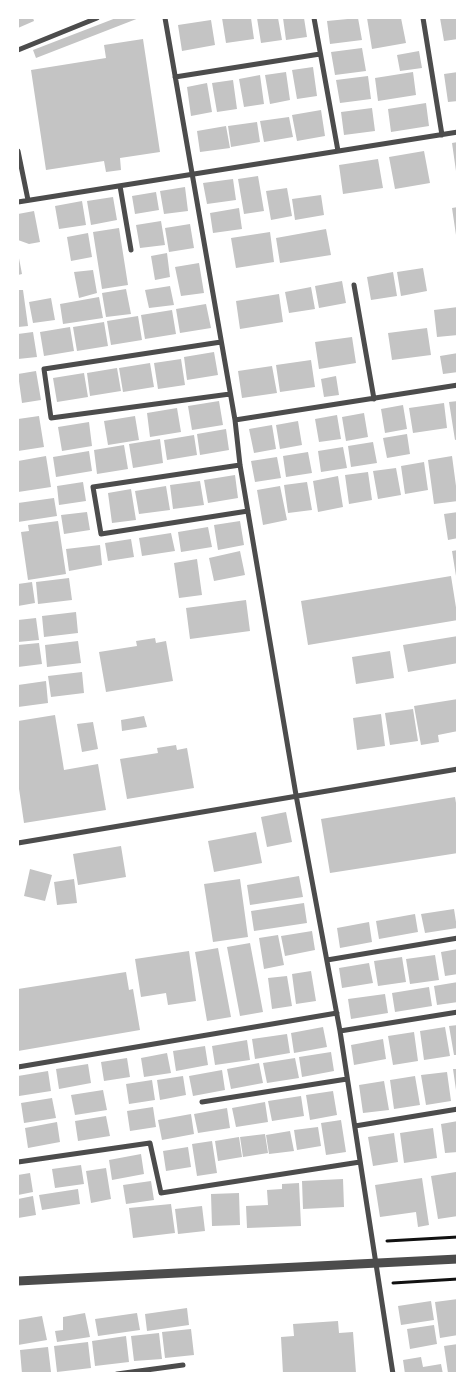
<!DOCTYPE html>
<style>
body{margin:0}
#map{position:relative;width:475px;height:1391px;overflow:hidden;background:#fff;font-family:"Open Sans",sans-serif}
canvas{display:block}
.frame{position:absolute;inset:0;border:19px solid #fff;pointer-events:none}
</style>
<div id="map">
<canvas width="475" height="1391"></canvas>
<div class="frame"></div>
</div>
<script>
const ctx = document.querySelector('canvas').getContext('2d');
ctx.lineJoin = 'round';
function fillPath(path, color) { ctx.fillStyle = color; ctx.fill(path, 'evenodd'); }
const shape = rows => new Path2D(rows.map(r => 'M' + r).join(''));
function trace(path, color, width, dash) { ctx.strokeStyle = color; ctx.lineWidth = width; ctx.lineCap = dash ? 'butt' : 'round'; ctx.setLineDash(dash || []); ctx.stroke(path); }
fillPath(shape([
 [18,18,33,18,34,21,18,28],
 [116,18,139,18,36,58,33,50],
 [222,18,251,18,254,39,226,43],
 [257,18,278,18,282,40,261,43],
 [283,18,304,18,307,37,286,40],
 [358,18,362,40,330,44,327,21],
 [367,18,401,18,406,43,372,49],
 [440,18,458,18,458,39,444,41],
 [211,20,215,45,182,51,178,25],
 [143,39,160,152,120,158,121,170,106,172,104,161,46,170,31,70,106,58,104,45],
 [362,48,366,71,335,75,331,52],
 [419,51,422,68,400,71,397,55],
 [313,67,317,96,297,99,292,70],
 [286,72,290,100,270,104,265,75],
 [413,72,416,95,378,101,375,78],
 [458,72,458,101,448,102,444,74],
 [260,75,264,104,244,107,239,79],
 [368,76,371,99,340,103,336,80],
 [233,80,237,109,217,112,212,83],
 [207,83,212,112,191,116,187,87],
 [426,103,429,126,391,132,388,109],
 [372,108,375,131,344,135,341,112],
 [321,110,325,136,297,141,292,115],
 [289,117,293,137,264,142,260,121],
 [257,122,260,142,231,147,228,126],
 [226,126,230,148,200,152,197,131],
 [458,142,458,171,456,171,452,143],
 [424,151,430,183,395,189,389,157],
 [378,159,383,188,343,194,339,165],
 [258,176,264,211,244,214,238,179],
 [233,179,236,200,207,204,203,183],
 [185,187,188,211,164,214,160,191],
 [287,188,292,216,271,220,266,191],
 [156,192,159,210,135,214,132,196],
 [321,195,324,215,295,220,292,199],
 [113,197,117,220,91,225,87,201],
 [82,201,86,225,59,229,55,206],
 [458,207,458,235,456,235,452,208],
 [239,208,242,229,213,233,210,213],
 [34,211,40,242,29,244,18,240,18,214],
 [161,221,165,245,140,248,136,225],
 [190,224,194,248,169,252,165,228],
 [119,228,128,285,102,289,93,232],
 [326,229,331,255,280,263,276,238],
 [270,232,274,262,236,268,231,238],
 [88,233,92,257,71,261,67,237],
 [18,253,22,274,18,275],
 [167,253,170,277,155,280,151,256],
 [199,263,204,293,181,296,175,267],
 [423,268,427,291,401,296,397,272],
 [93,270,97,293,79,298,74,272],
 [393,272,397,296,371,300,367,277],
 [342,281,346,303,319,308,315,286],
 [170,286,174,305,149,308,145,290],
 [311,287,315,309,289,313,285,292],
 [126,289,131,314,106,317,102,293],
 [18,290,23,290,28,326,18,327],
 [279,294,283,322,240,329,236,301],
 [99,297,103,318,63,324,60,304],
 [51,298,55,320,33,323,29,302],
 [206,304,211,328,180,333,176,309],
 [458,307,458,335,437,337,434,310],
 [172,310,176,334,145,339,141,315],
 [138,316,142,340,111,345,107,321],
 [104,322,108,346,77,351,73,327],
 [70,327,74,351,44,356,40,332],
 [427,328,431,355,392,360,388,333],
 [33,332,37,357,18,359,18,334],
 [352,337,356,363,319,369,315,342],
 [214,352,218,375,187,380,184,357],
 [458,353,458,372,443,374,440,356],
 [181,359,185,385,158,389,154,363],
 [311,360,315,387,280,392,276,365],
 [150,363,154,387,123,392,119,368],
 [272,366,277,393,242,398,238,371],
 [117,368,121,391,90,396,87,373],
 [36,371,41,400,22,403,18,374],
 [84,373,88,397,57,402,53,378],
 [336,376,339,395,324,397,321,379],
 [219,401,223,425,192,430,188,406],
 [458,401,458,439,455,440,449,402],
 [444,403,447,428,413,433,409,408],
 [403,405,407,429,385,433,381,409],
 [177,408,181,432,150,437,147,413],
 [364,413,368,437,346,441,342,417],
 [337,415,341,439,319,442,315,419],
 [39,416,44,447,18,451,18,419],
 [135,416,139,440,108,445,104,421],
 [298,421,302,445,280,449,276,425],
 [89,422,92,446,62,451,58,427],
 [272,425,276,449,254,453,249,429],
 [226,429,229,450,200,455,197,434],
 [407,434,410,454,387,458,383,438],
 [194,435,197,455,167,460,164,440],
 [160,439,163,463,133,468,129,444],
 [373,442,377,463,351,467,348,446],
 [124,445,128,469,97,474,94,450],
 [343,447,347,468,321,472,318,451],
 [89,451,92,471,56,477,53,457],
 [308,452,312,473,286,477,283,456],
 [46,456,51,487,18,492,18,461],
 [452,456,458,501,434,504,428,460],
 [277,457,281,478,255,482,251,461],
 [424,462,428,490,405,494,401,466],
 [396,468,401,495,378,499,373,471],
 [368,472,372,500,349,504,345,475],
 [235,475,238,498,208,503,204,480],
 [338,476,343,507,318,512,313,481],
 [200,481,204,505,173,509,170,485],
 [83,482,86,501,59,505,57,486],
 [307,482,312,510,288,513,284,485],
 [166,486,170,510,139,514,135,491],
 [280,486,287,520,263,525,257,490],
 [131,489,136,520,112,523,108,493],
 [54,498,57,516,18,522,18,503],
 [87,512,90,530,64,534,61,515],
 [458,512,458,538,448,540,444,514],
 [58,521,66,574,28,580,21,532,29,531,28,525],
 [240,521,244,545,218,550,214,525],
 [208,527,212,547,181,552,178,532],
 [171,533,175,551,142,556,139,538],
 [131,539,134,557,108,561,105,543],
 [100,545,102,565,69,571,66,549],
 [458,550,458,576,456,576,452,551],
 [240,551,245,575,214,581,209,558],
 [197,559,202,595,179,598,174,563],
 [451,576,458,620,308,645,301,601],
 [69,578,72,600,38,604,36,582],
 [32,582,35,603,18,606,18,584],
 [246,600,250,631,190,639,186,608],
 [76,612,78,633,44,637,42,616],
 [36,618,39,640,18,642,18,620],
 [458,636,458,663,408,672,403,645],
 [155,638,156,643,166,641,173,681,106,692,99,652,137,646,136,641],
 [78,641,81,663,47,667,45,645],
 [39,643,42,664,18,667,18,645],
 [390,651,394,678,356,684,352,657],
 [82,672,84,693,51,697,48,676],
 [46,681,48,703,18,707,18,685],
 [458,699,458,731,438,735,439,742,421,745,414,706],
 [413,709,418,741,390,745,385,713],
 [381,714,385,746,357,750,353,718],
 [55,715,64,770,98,764,106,810,24,823,18,782,18,721],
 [144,716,147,727,122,731,121,720],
 [93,722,98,749,82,752,77,724],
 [176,745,177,750,187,748,194,788,127,799,120,759,158,753,157,748],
 [455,797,458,815,458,853,330,873,321,819],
 [286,812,292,842,267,847,261,817],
 [256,832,262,863,214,872,208,841],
 [121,846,126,877,78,885,73,854],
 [30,869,52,875,45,901,24,896],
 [299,876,303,897,250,905,247,885],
 [74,879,77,903,57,905,54,882],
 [240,879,248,937,213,942,204,884],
 [304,903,307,923,254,931,251,911],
 [454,909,457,928,425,933,421,914],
 [415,914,418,932,379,939,376,921],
 [369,922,372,942,340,948,337,928],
 [312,931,315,950,285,956,281,936],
 [278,935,284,965,264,969,259,938],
 [250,943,263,1012,240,1016,227,947],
 [218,948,231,1017,207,1021,195,952],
 [458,949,458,974,445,976,441,952],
 [189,951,196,1001,168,1005,166,993,141,997,135,959],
 [435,955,439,980,410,984,406,959],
 [402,957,406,982,378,986,374,961],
 [369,963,373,983,342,988,339,968],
 [311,971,316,1001,296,1004,292,974],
 [126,972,129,990,133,989,140,1030,18,1051,18,989],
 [287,976,292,1006,272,1009,268,978],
 [458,982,458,1002,437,1005,434,986],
 [429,987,432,1006,395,1012,392,993],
 [385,994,388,1013,351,1019,348,999],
 [458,1025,458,1055,454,1055,449,1026],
 [323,1027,327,1047,294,1053,291,1033],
 [445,1027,450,1056,424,1060,420,1031],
 [414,1032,418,1061,393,1065,388,1036],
 [287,1034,290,1053,255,1059,252,1039],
 [383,1039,386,1059,354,1065,351,1045],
 [247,1040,250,1060,215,1065,212,1046],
 [205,1046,208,1065,176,1071,173,1051],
 [331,1052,334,1071,302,1077,299,1057],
 [167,1053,171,1073,144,1077,141,1058],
 [127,1058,130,1077,104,1081,101,1062],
 [295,1058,299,1078,267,1083,263,1063],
 [259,1063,263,1083,231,1089,227,1069],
 [88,1064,91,1083,59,1089,56,1069],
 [453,1069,458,1069,458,1090,456,1090],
 [222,1070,225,1090,193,1096,189,1076],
 [48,1071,51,1091,19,1096,18,1076],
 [447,1072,451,1101,426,1105,421,1075],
 [183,1076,186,1095,160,1100,157,1080],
 [415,1076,420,1105,394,1109,390,1080],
 [152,1080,155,1100,129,1104,126,1084],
 [384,1081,389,1110,363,1113,359,1085],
 [103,1090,107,1110,75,1115,71,1095],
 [333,1091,337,1115,310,1120,306,1095],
 [301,1096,304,1116,272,1121,268,1101],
 [52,1098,56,1118,24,1123,21,1103],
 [265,1102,268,1122,236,1127,232,1108],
 [153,1107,156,1127,130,1131,127,1111],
 [227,1108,230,1128,198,1133,194,1114],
 [191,1114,194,1134,162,1140,158,1120],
 [106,1116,110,1136,78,1141,75,1121],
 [341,1120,346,1152,326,1155,321,1123],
 [458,1121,458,1152,445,1153,441,1124],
 [57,1122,60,1142,28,1148,25,1128],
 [318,1127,321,1146,297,1150,294,1130],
 [433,1128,437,1158,404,1163,400,1133],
 [290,1131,294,1151,269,1154,266,1135],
 [394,1133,398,1162,373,1166,368,1137],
 [265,1134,268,1153,243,1157,240,1137],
 [239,1137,242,1157,218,1161,215,1141],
 [212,1141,217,1173,197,1176,192,1144],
 [188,1147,191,1167,166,1171,163,1151],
 [141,1154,144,1174,112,1180,109,1160],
 [81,1165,84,1184,55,1188,52,1169],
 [106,1168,111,1199,91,1203,86,1171],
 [456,1172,458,1216,438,1219,431,1176],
 [30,1173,33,1192,18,1195,18,1175],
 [422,1178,429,1225,418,1227,416,1212,380,1217,375,1185],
 [343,1179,344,1207,303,1209,302,1181],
 [151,1181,154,1200,126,1204,123,1185],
 [299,1183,301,1226,247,1228,246,1206,268,1205,267,1190,282,1189,282,1184],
 [78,1189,80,1204,42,1210,39,1195],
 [239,1193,240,1225,212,1226,211,1194],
 [33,1196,36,1215,18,1218,18,1199],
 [171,1204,175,1233,133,1238,129,1208],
 [202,1206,205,1231,178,1234,175,1209],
 [458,1299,458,1335,440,1338,435,1302],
 [431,1301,434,1320,401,1325,398,1306],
 [187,1308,189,1325,147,1331,145,1314],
 [85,1313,90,1337,57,1342,55,1331,63,1330,63,1317],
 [137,1313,140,1330,98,1336,95,1319],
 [42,1316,47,1340,18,1345,18,1320],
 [338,1321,339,1333,353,1332,356,1373,283,1374,281,1337,294,1336,293,1324],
 [434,1325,437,1344,410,1349,407,1329],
 [191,1329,194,1355,165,1358,162,1332],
 [159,1333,162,1359,134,1361,131,1336],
 [126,1336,129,1362,95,1366,92,1341],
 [88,1342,91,1368,57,1372,54,1346],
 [458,1344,458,1372,448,1373,444,1346],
 [48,1347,51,1372,22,1374,20,1350],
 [421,1357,423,1367,441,1364,443,1374,405,1374,403,1360]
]), '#c4c4c4');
trace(shape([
 [387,1241,458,1237],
 [393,1283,458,1279]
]), '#111', 3);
trace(shape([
 [165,18,235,420,240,465,296,795,340,1031,393,1374],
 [314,18,338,151],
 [423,18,442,135],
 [18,50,97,18],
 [175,77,320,54],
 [18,151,28,200],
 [120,186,131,250],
 [18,202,458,132],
 [354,285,374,399],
 [221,342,44,369,51,418,230,394],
 [235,420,458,385],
 [240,465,93,487,101,534,248,511],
 [18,843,458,769],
 [327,960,458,938],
 [340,1031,458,1012],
 [18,1067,337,1013],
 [202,1102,347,1079],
 [355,1126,458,1109],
 [18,1162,150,1143,161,1193,360,1162],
 [117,1374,183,1365]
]), '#4c4c4c', 5);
trace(shape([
 [18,1281,458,1259]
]), '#4c4c4c', 9);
</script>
